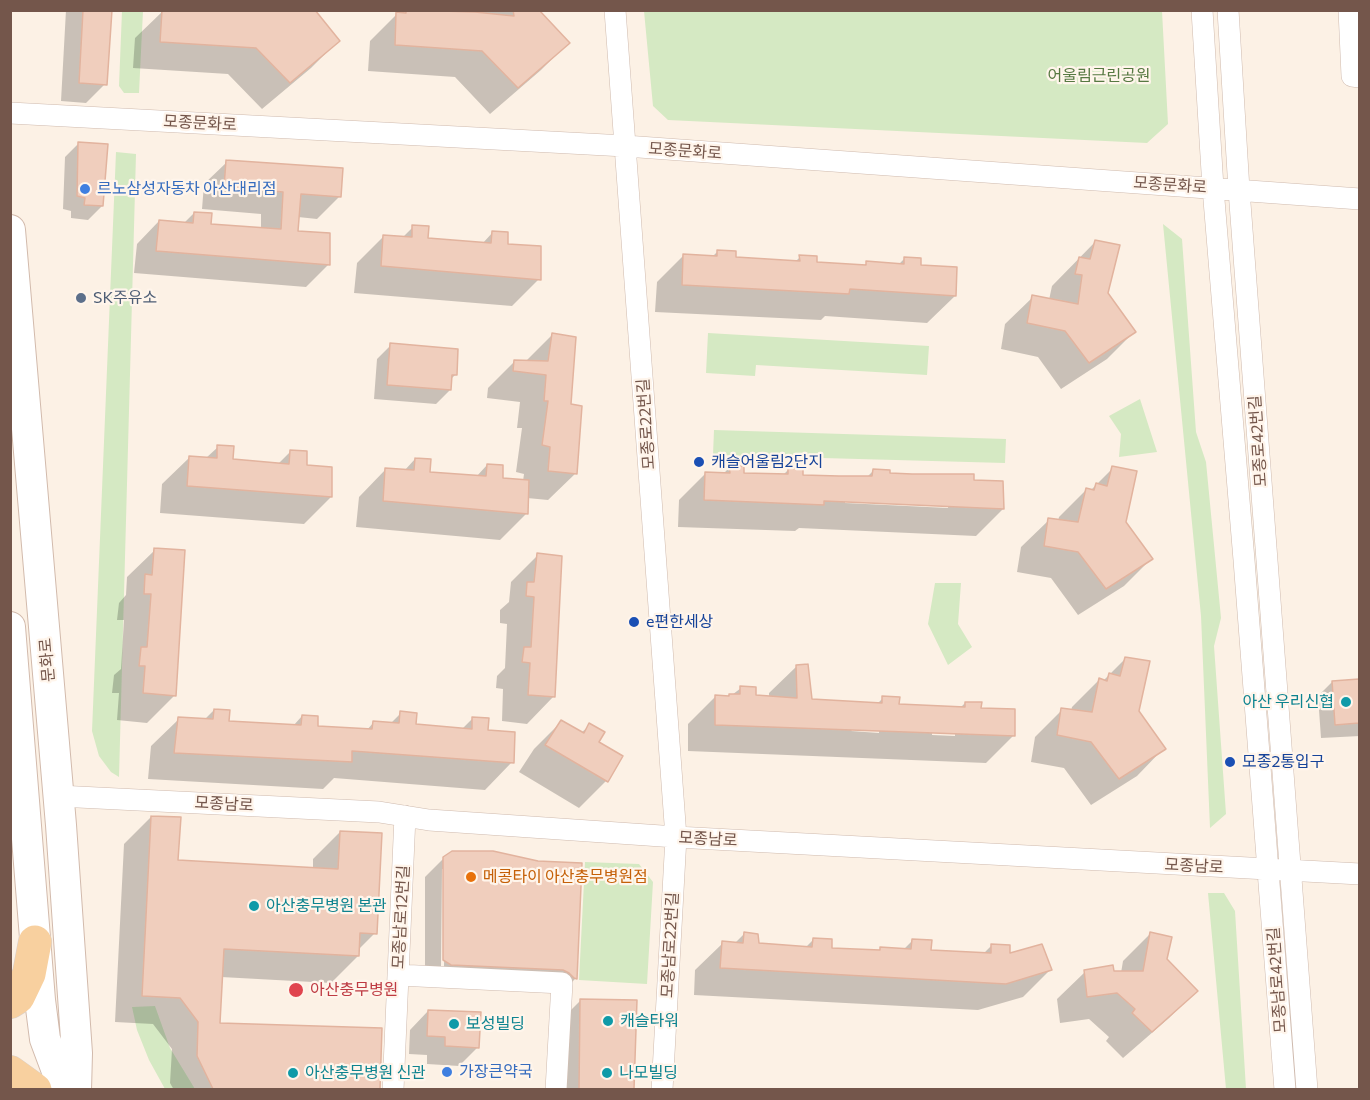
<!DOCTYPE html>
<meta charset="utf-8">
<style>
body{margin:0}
#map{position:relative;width:1370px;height:1100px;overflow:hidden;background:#fcf1e5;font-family:Commissioner,sans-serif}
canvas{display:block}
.frame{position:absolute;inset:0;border:12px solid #74564b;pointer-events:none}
</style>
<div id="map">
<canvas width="1370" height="1100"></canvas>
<div class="frame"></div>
</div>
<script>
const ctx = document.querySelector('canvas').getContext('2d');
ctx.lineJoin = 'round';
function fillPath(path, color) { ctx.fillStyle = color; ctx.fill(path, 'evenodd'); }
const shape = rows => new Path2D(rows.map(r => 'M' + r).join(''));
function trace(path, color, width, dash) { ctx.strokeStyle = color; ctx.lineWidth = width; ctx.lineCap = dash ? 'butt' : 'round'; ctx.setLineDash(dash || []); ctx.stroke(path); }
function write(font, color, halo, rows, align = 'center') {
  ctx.font = font + ' Commissioner,"Noto Sans KR",sans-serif'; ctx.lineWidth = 4.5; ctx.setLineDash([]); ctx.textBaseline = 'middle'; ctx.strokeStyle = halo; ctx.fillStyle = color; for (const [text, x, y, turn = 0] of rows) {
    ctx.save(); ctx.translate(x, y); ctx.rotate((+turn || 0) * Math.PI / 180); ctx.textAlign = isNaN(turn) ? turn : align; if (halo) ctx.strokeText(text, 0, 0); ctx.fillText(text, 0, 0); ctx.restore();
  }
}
fillPath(shape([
 [122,11,143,11,139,93,124,93,119,86],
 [644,11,1162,11,1168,124,1147,143,668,120,653,106],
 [116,152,136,154,119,777,111,772,99,756,92,731],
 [1163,224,1182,239,1196,432,1206,462,1221,618,1214,646,1226,814,1210,828,1201,616],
 [708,333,929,346,927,375,756,365,755,376,706,373],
 [1140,399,1157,452,1119,457,1121,434,1109,416],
 [714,430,1006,439,1005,463,713,455],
 [935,583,961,583,958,624,972,647,948,665,928,624],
 [585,862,639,864,653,882,647,984,579,980],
 [1208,893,1224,893,1235,911,1246,1089,1226,1089],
 [155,1006,170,1048,195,1089,165,1089,149,1060,137,1030,132,1007]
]), '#d5e9c3');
fillPath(shape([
 [66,10,111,10,105,84,86,103,61,101],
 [424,10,476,14,477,10,537,10,568,43,541,70,490,114,455,77,368,71,370,41,397,14],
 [163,11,338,41,311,68,262,109,228,74,133,68,135,38],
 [79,143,102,206,88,220,71,218,71,211,63,209,65,157],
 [227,162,340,196,317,219,298,217,297,232,329,264,306,287,134,273,137,244,159,221,184,223,194,213,210,225,261,229,261,214,202,209,204,184],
 [413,227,426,239,482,244,493,232,539,279,512,306,354,293,357,263,384,236,402,238],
 [1096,241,1106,294,1134,332,1107,359,1061,389,1038,357,1001,349,1005,324,1033,297,1049,300,1052,286],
 [718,251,734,258,795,262,800,257,816,263,863,267,867,263,898,265,905,258,919,266,955,296,927,323,825,316,821,320,655,312,657,282,684,255,712,257],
 [552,335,569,406,576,473,548,500,527,498,527,513,500,540,356,527,359,497,386,469,404,471,415,459,429,473,476,477,487,465,502,480,523,481,524,474,516,472,522,428,517,428,520,402,487,398,488,388,515,361,525,362],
 [391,345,456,374,450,380,450,390,436,404,374,399,377,359],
 [218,447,232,460,278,464,291,451,331,497,304,524,160,513,162,484,190,457,206,458],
 [730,467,743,475,783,475,788,470,801,476,866,478,873,471,888,474,973,481,1003,509,976,536,799,528,795,531,678,527,679,500,706,473,723,474],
 [845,500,948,505,948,508,845,503],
 [1113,468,1124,522,1151,559,1124,586,1078,615,1051,578,1017,572,1021,547,1049,520,1058,521,1059,517,1086,490,1090,491],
 [155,550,174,696,147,723,117,720,119,693,112,693,114,675,121,669,124,620,117,620,119,603,126,595,127,577],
 [538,555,554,696,527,724,502,721,503,689,496,688,497,676,505,668,507,624,500,623,500,610,509,602,511,582],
 [1126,658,1137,712,1164,748,1137,776,1091,805,1064,768,1031,762,1035,737,1062,710,1071,711,1072,707,1099,680,1103,681],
 [797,666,811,700,877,704,883,698,898,705,960,708,965,703,1013,736,986,763,688,751,688,724,715,697,728,698,741,688,754,697,769,698,769,693],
 [854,729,879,730,879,733,851,731],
 [932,732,955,733,955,736,932,735],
 [1360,680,1360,736,1321,738,1318,696,1332,682],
 [214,710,228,722,293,726,302,716,317,727,366,731,374,722,390,724,401,713,414,726,462,729,473,718,487,731,512,762,485,790,334,778,323,789,148,779,151,746,179,719,204,720],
 [561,722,581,733,590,725,597,742,606,781,579,808,519,772,534,749],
 [151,817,177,861,313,869,313,859,340,832,375,933,358,950,358,956,331,983,221,977,218,1024,380,1030,378,1090,174,1090,170,1083,172,1049,153,1024,115,1022,124,844],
 [444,858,576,978,557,997,551,991,425,978,425,877],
 [442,869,445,869,444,967,441,967],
 [745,933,758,945,805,948,813,940,830,949,878,951,881,949,903,950,913,940,929,952,983,954,992,945,1009,956,1050,970,1023,997,978,1010,694,995,695,970,723,943,734,944],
 [1150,934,1166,959,1196,991,1169,1018,1123,1058,1106,1041,1109,1037,1089,1019,1060,1023,1057,999,1085,972,1121,973,1123,961],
 [581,1000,636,1002,632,1090,561,1090,562,1019],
 [428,1011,478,1047,459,1066,427,1064,427,1055,409,1054,410,1030]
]), '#0003');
const building = shape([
 [83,10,112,10,107,85,79,83,83,10],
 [162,10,315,10,340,41,290,83,256,48,160,42,162,10],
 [406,10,475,12,514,16,513,10,539,10,570,43,518,88,482,51,395,45,396,12,406,13,406,10],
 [78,142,108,144,103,206,84,205,85,198,77,196,78,142],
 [226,160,343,168,341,197,301,194,298,231,330,233,330,265,156,251,159,220,193,223,194,212,212,213,211,224,281,229,283,192,224,187,226,160],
 [412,225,429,226,428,238,491,243,492,231,508,232,508,244,541,246,541,280,381,266,383,235,412,237,412,225],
 [1095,240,1120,245,1108,293,1136,332,1089,363,1065,331,1027,323,1032,295,1078,304,1082,275,1075,274,1079,257,1090,259,1095,240],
 [717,250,736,251,736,257,800,261,799,255,817,256,817,262,866,265,866,261,904,264,904,257,921,258,921,265,957,267,956,296,850,289,849,294,682,285,683,254,717,256,717,250],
 [552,333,576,337,571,404,582,406,577,474,548,471,550,447,542,445,548,401,544,401,546,375,513,371,514,360,548,361,552,333],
 [390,343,458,349,457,375,452,375,451,390,387,385,390,343],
 [217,445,234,446,233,459,289,464,290,450,307,451,307,465,332,467,332,497,187,486,189,456,217,458,217,445],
 [415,458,431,459,430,472,486,476,487,464,503,465,503,478,529,480,528,514,383,501,385,468,414,470,415,458],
 [729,466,744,466,744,473,788,474,788,468,803,469,803,475,839,476,872,476,873,469,890,470,890,473,912,474,974,474,974,480,1003,481,1004,509,824,501,824,505,704,500,705,472,730,473,729,466],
 [1112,466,1137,471,1126,522,1153,559,1106,589,1078,552,1044,546,1048,518,1078,522,1086,488,1094,490,1096,483,1107,486,1112,466],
 [154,548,185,550,176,696,143,693,145,666,139,666,141,647,147,647,151,594,144,594,145,574,152,575,154,548],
 [537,553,562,556,555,697,528,695,530,663,522,662,524,647,531,647,534,597,526,596,527,582,534,582,537,553],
 [1125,657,1150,661,1139,711,1166,749,1119,779,1091,742,1057,735,1061,708,1092,712,1099,678,1107,681,1109,673,1120,676,1125,657],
 [808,664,812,699,882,703,882,696,900,697,899,704,965,707,965,702,982,702,981,708,1015,709,1015,736,715,725,715,695,729,696,729,694,740,694,740,686,756,687,756,695,797,698,796,665,808,664],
 [1359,679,1359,723,1335,725,1332,681,1359,679],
 [214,709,230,710,229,721,301,725,302,715,318,716,318,726,372,729,373,721,399,723,400,711,417,713,416,724,472,729,472,717,489,718,488,730,515,732,514,763,352,751,352,762,174,753,178,717,213,719,214,709],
 [561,720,584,733,589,723,605,732,599,742,623,756,608,782,545,745,561,720],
 [151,816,181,817,178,860,338,869,340,831,382,833,377,934,360,933,359,956,224,949,220,1023,382,1028,380,1089,213,1089,197,1056,198,1022,180,998,142,996,151,816],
 [452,851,493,851,538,861,582,863,577,979,574,978,569,973,563,970,451,965,443,960,443,857,452,851],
 [744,932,758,934,759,943,812,947,813,938,832,939,832,948,880,950,880,947,911,949,912,939,932,940,931,950,991,953,991,944,1010,945,1010,953,1042,944,1052,970,1006,984,720,968,722,941,743,943,744,932],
 [1150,932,1172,937,1167,959,1198,991,1152,1032,1132,1013,1135,1009,1117,993,1087,997,1084,970,1113,965,1114,971,1143,971,1150,932],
 [580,999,637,1000,634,1089,579,1089,580,999],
 [428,1010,481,1012,479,1048,445,1046,445,1037,427,1036,428,1010]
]);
fillPath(building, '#f0cebd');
trace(building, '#e2b39e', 1.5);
const street = shape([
 [615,10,676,837,662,1090],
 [1202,10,1213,188,1244,560,1285,1090],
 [1228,10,1239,190,1307,1090],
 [1349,10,1352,76,1360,77],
 [10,113,625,146,1360,199],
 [58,796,379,812,429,820,676,837,1360,874],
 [398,975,562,983,556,1090],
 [393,1090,405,816]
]);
const secondary = shape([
 [10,230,61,825,77,1053,76,1090],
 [10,627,40,1000,45,1039,64,1090]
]);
const primary = shape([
 [10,1002,18,997,29,974,35,942],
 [10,1072,35,1090]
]);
trace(street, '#cfbaae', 22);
trace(secondary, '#d2baac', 32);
trace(primary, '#d8d0cd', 34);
trace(street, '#fff', 21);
trace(secondary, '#fff', 30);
trace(primary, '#f8d09f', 33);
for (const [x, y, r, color] of [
 [85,189,6,"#3f7fe0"],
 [81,298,6,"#5c6f8a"],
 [699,462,6,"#1a4fb4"],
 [634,622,6,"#1a4fb4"],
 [1346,702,6,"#0f9aa8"],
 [1230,762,6,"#1a4fb4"],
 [471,877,6,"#e8710a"],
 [254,906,6,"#0f9aa8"],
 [296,990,8,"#e0444e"],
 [608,1021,6,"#0f9aa8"],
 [454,1024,6,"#0f9aa8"],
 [447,1072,6,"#3f7fe0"],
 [293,1073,6,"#0f9aa8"],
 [607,1073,6,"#0f9aa8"]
]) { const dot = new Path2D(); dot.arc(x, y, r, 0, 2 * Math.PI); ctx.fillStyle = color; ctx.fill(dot); trace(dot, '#fff5eb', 2); }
write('16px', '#577942', '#fff5eb', [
 ["어울림근린공원",1099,76]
]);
write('16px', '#74564b', '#fff5eb', [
 ["모종문화로",200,123,3],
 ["모종문화로",685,151,4],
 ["모종문화로",1170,185,4],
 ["모종로22번길",646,424,-94],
 ["모종로42번길",1258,441,-94],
 ["문화로",47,660,-95],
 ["모종남로",224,804,3],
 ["모종남로",708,839,3],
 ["모종남로",1194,866,3],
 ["모종남로12번길",401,917,-87],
 ["모종남로22번길",670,945,-87],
 ["모종남로42번길",1277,980,-94]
]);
write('16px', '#366cbe', '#fff5eb', [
 ["르노삼성자동차 아산대리점",97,189],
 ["가장큰약국",459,1072]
], 'left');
write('16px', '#4e5e75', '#fff5eb', [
 ["SK주유소",93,298]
], 'left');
write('16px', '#164399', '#fff5eb', [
 ["캐슬어울림2단지",711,462],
 ["e편한세상",646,622],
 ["모종2통입구",1242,762]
], 'left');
write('16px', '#0d838f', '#fff5eb', [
 ["아산 우리신협",1334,702,"right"],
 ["아산충무병원 본관",266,906],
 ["캐슬타워",620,1021],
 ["보성빌딩",466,1024],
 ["아산충무병원 신관",305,1073],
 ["나모빌딩",619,1073]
], 'left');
write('16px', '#c56008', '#fff5eb', [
 ["메콩타이 아산충무병원점",483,877]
], 'left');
write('16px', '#be3a42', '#fff5eb', [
 ["아산충무병원",310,990]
], 'left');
</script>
